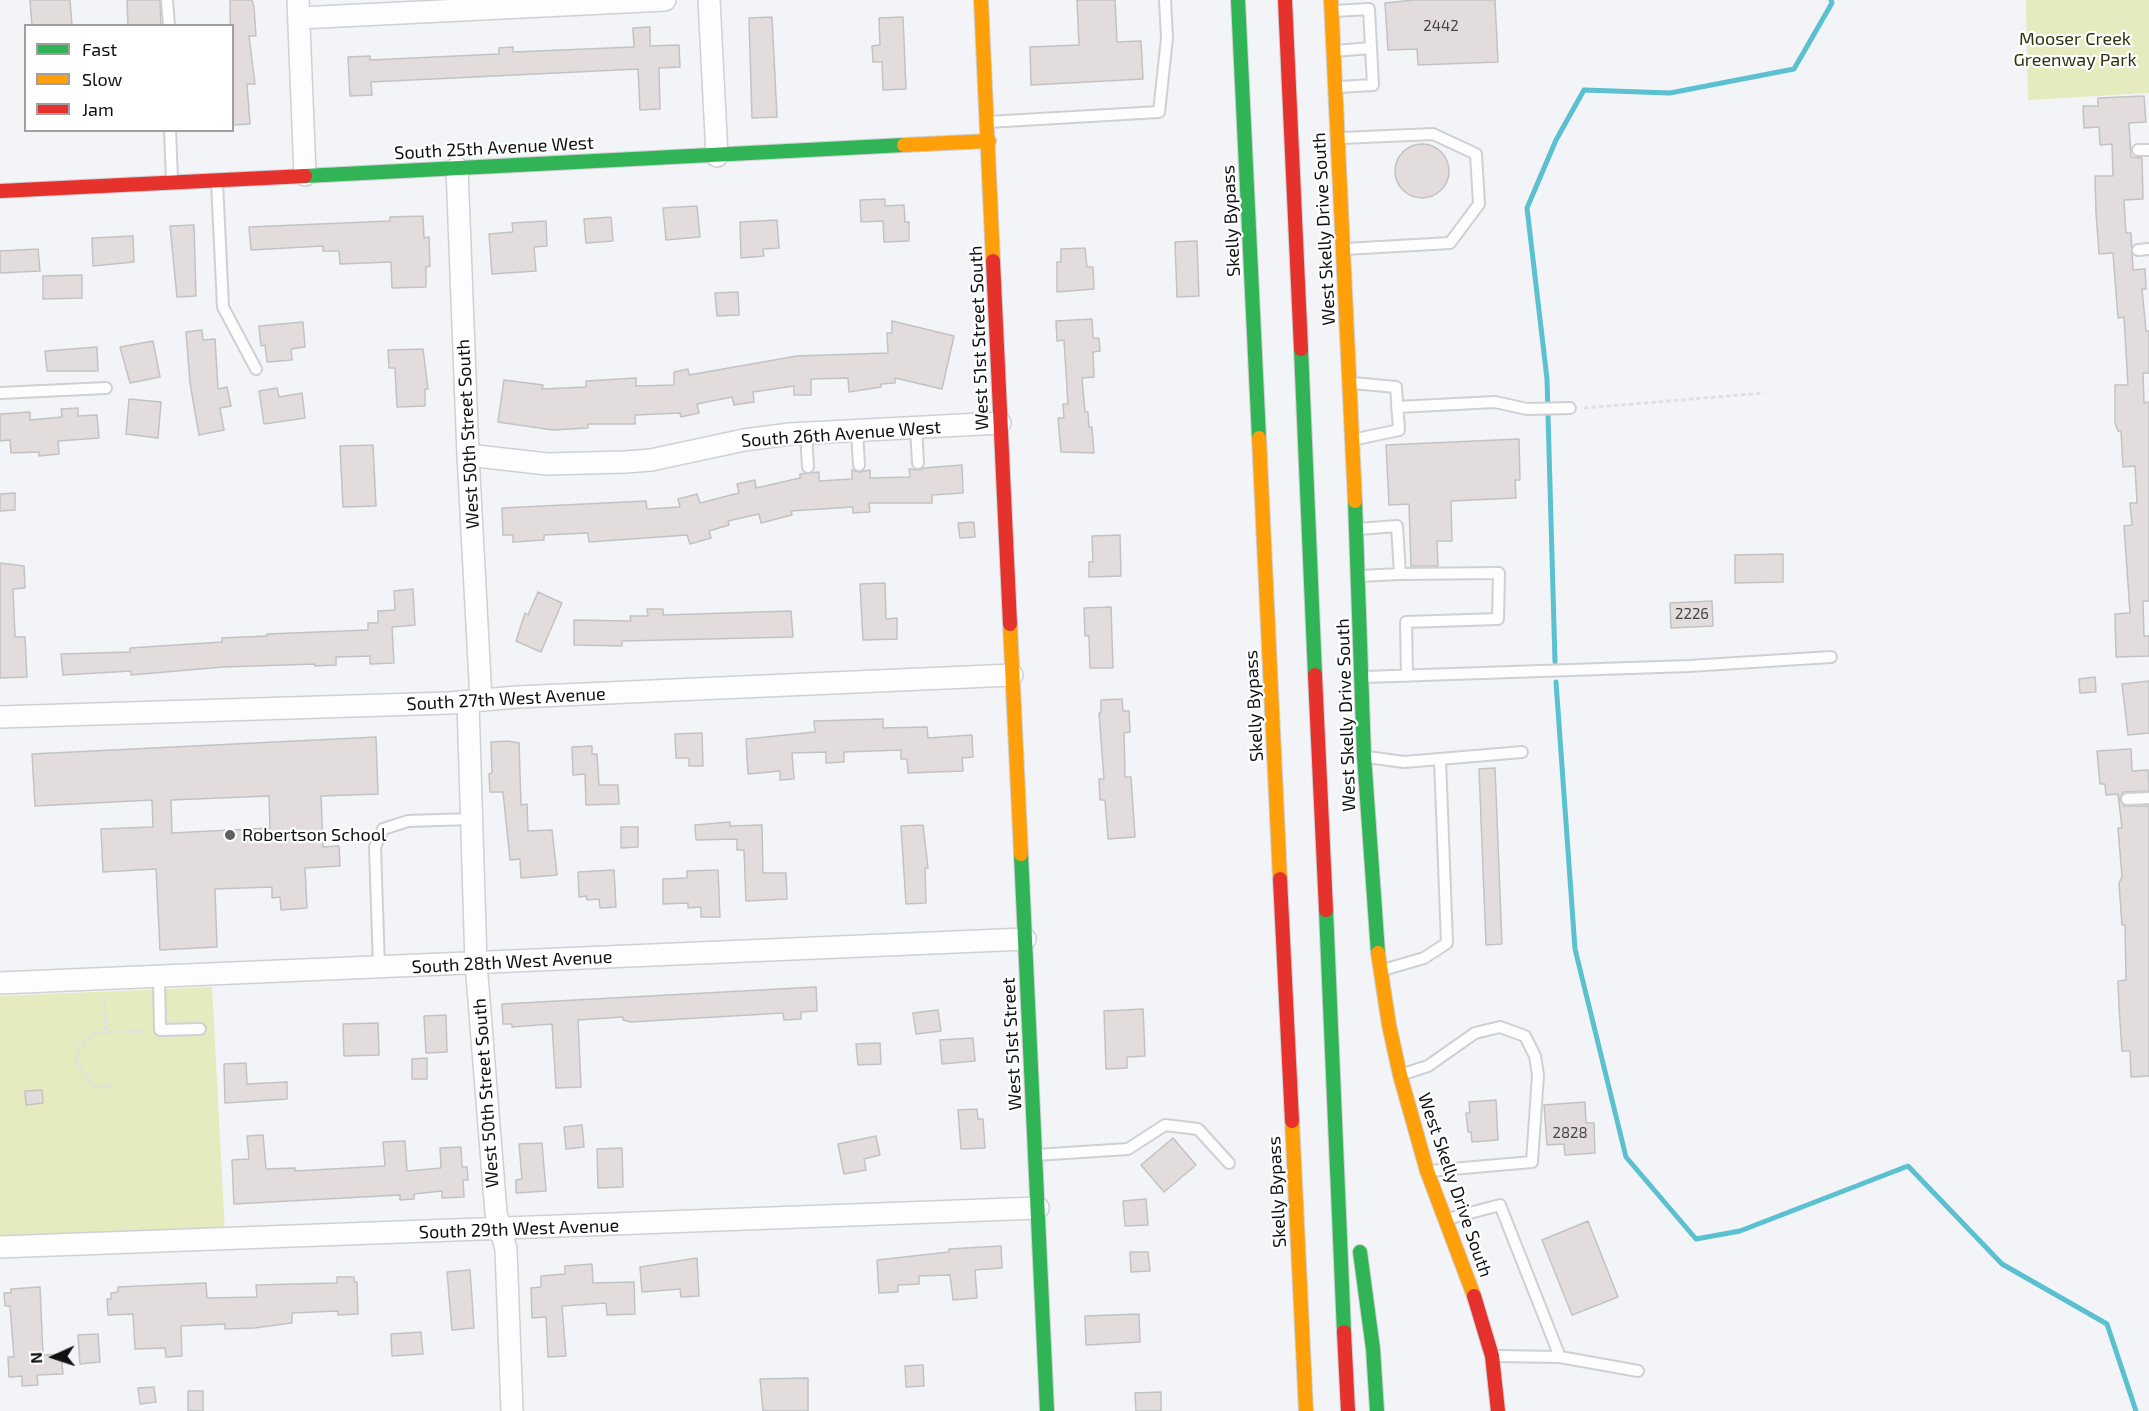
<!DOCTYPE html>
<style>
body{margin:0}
#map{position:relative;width:2149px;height:1411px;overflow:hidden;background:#f2f4f7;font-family:"Exo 2",sans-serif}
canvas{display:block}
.legend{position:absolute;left:24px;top:24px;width:210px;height:108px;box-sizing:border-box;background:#fff;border:2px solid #9fa0a1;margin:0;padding:8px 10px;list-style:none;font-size:18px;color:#101113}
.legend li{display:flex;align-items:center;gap:12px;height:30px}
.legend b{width:30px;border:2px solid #9fa0a1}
.north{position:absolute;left:24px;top:1327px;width:60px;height:60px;-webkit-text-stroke:4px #fff;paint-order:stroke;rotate:267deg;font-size:16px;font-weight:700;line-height:24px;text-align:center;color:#101113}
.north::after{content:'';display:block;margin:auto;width:21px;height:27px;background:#101113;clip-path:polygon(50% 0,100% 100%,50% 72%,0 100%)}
</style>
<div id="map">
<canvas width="2149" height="1411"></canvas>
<ul class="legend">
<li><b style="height:8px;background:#30b455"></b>Fast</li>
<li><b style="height:8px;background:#ff9f0a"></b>Slow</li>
<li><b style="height:8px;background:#e5322d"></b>Jam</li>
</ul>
<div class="north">N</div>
</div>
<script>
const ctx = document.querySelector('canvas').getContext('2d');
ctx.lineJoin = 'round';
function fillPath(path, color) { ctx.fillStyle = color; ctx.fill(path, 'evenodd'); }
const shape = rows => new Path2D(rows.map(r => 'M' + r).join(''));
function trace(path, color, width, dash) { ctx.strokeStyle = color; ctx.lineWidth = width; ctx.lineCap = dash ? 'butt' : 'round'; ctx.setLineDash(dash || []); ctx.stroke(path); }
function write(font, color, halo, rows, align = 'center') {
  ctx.font = font + ' "Exo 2",sans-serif'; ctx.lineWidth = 4.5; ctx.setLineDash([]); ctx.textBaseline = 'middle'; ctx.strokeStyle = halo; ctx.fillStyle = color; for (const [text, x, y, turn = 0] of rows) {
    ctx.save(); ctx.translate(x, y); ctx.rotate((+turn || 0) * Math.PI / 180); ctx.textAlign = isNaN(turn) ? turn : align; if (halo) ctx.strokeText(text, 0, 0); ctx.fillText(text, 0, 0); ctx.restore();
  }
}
fillPath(shape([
 [2026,0,2149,0,2149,93,2028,100],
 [212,987,225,1233,0,1243,0,996]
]), '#e5ebbe');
trace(shape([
 [1555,662,1547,379,1527,208,1556,140,1584,90,1670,93,1794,69,1832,3,1831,0],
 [1556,682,1575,949,1626,1157,1696,1239,1740,1231,1908,1166,2002,1264,2107,1324,2136,1411]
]), '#5bc0d0', 5);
const building = shape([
 [30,0,70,0,72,26,32,26,30,0],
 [127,0,160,0,161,26,128,26,127,0],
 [230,0,252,0,254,7,256,36,249,36,255,84,247,84,250,124,232,125,230,0],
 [1077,0,1115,0,1117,42,1141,41,1143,79,1031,85,1030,47,1079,45,1077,0],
 [1414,0,1495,0,1498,62,1418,65,1417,49,1388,50,1385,3,1414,0],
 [772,17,777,117,752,118,749,18,772,17],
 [903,17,906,89,883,90,882,62,873,62,872,46,880,45,879,18,903,17],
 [650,27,650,46,679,45,680,67,659,68,660,109,640,110,638,69,371,82,372,95,350,96,348,57,370,56,370,60,499,54,499,48,513,47,513,52,634,47,633,28,650,27],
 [2144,96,2146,122,2129,123,2131,157,2142,158,2143,199,2124,200,2126,233,2131,233,2133,270,2145,269,2146,289,2142,289,2146,331,2149,331,2149,373,2143,373,2144,403,2149,402,2149,601,2143,601,2144,636,2149,636,2149,656,2116,657,2115,614,2130,613,2124,526,2132,525,2130,503,2137,503,2135,466,2123,467,2121,431,2118,431,2115,423,2115,385,2128,385,2124,317,2118,318,2113,253,2099,254,2096,213,2095,176,2113,176,2112,144,2100,145,2099,127,2084,128,2083,106,2098,106,2098,98,2144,96],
 '1395 171a27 27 0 1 1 54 0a27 27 0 1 1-54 0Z',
 [885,199,885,206,904,205,905,222,909,222,909,241,884,242,883,221,861,222,860,200,885,199],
 [697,206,700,237,666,240,663,208,697,206],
 [423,216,424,238,429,237,430,266,426,267,426,287,392,288,391,262,340,264,339,251,323,251,323,246,251,250,249,227,390,221,390,217,423,216],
 [611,217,613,241,586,243,584,219,611,217],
 [777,220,779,248,763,249,764,256,741,258,740,222,777,220],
 [546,221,547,246,534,247,536,271,492,274,489,234,513,232,512,223,546,221],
 [194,225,196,296,177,297,170,226,194,225],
 [133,236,134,262,93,266,92,238,133,236],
 [1197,241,1199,296,1177,297,1175,242,1197,241],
 [1085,248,1087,267,1093,267,1094,289,1057,292,1057,262,1061,262,1061,249,1085,248],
 [38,249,40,271,0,273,0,251,38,249],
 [82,275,82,298,43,299,43,276,82,275],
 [738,292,739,315,717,316,715,293,738,292],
 [1092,319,1093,338,1099,338,1100,351,1093,352,1094,377,1082,378,1085,412,1088,412,1089,427,1092,427,1094,453,1061,452,1058,418,1064,418,1063,404,1068,404,1064,340,1057,341,1056,321,1092,319],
 [892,321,954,336,942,389,895,378,895,383,881,384,881,387,849,392,848,378,811,379,811,395,794,395,794,386,753,392,754,402,734,405,732,397,697,404,699,413,681,417,680,413,635,415,635,424,588,424,588,428,553,430,498,422,504,380,543,385,542,389,586,387,586,381,636,378,636,386,674,385,674,372,688,369,689,375,797,356,888,353,887,333,892,333,892,321],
 [303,322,305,347,291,349,292,360,267,362,265,345,261,346,259,326,303,322],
 [202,330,203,340,215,339,218,389,227,387,231,406,220,408,224,430,199,435,190,383,186,332,202,330],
 [153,341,160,377,130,383,120,347,153,341],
 [97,347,98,371,47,371,45,351,97,347],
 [423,349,428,389,425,389,425,406,397,407,395,368,389,368,388,350,423,349],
 [277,388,279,397,302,393,305,418,264,424,259,391,277,388],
 [129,399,161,402,158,438,126,434,129,399],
 [78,408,78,416,97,415,99,438,58,441,59,454,39,456,39,452,11,453,10,440,0,441,0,414,30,412,30,420,62,417,61,409,78,408],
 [1519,439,1520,480,1515,480,1516,498,1451,501,1452,541,1437,541,1438,566,1411,566,1409,504,1389,505,1386,445,1519,439],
 [373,445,376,506,343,507,340,446,373,445],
 [962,465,963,493,932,495,932,503,869,503,870,512,853,513,853,507,791,511,792,515,761,523,759,514,728,521,729,525,709,531,711,538,690,544,687,535,589,542,588,533,544,535,544,540,513,542,513,535,503,535,502,508,646,501,647,509,680,507,678,499,697,494,700,503,739,493,737,484,755,480,756,488,800,478,800,474,819,472,819,481,852,479,852,470,859,472,870,470,870,478,910,477,909,469,919,470,924,468,962,465],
 [15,493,15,510,0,511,0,494,15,493],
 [974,522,975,537,960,538,958,523,974,522],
 [1120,535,1121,576,1089,577,1089,562,1093,562,1092,536,1120,535],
 [1783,554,1783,582,1735,583,1735,555,1783,554],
 [0,563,24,566,25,588,13,589,15,637,25,637,27,677,0,678,0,563],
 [885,583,886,619,897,618,897,639,863,640,860,584,885,583],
 [413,589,415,625,392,627,394,663,370,664,370,656,336,657,336,665,315,666,315,664,223,667,131,675,131,671,63,675,61,654,130,652,130,648,222,642,222,638,267,636,267,634,368,630,368,623,378,623,378,611,395,610,394,591,413,589],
 [538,592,562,603,541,652,516,641,525,613,528,615,538,592],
 [1712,601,1713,626,1671,628,1670,603,1712,601],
 [1111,607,1113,668,1090,668,1089,636,1085,636,1084,608,1111,607],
 [647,609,663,609,663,615,791,611,793,637,622,641,622,646,574,645,574,620,631,621,630,616,648,616,647,609],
 [2095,677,2096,692,2080,693,2079,679,2095,677],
 [2149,681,2149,733,2128,735,2122,684,2149,681],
 [1122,699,1123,711,1129,711,1130,732,1124,733,1125,777,1131,777,1135,837,1108,839,1105,800,1100,800,1099,779,1104,779,1099,713,1101,713,1101,700,1122,699],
 [883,719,883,728,927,727,928,738,972,735,973,757,962,758,963,771,908,773,907,759,901,759,901,750,844,752,844,762,826,763,826,752,792,753,794,779,780,780,780,771,748,774,746,739,815,732,814,721,883,719],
 [702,733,703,766,689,766,689,758,676,758,675,734,702,733],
 [376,737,378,794,321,796,323,847,339,846,340,866,305,868,307,908,281,910,280,897,272,898,272,887,215,889,217,947,160,950,156,869,103,872,101,829,153,827,152,800,35,806,32,754,376,737],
 [269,796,270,828,172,833,171,800,269,796],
 [508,741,519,743,521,805,527,804,528,831,552,830,557,875,521,878,520,859,510,860,503,792,490,792,489,774,492,773,491,742,508,741],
 [592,746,592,754,597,754,599,785,618,785,619,804,586,805,585,774,573,775,572,747,592,746],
 [2131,749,2132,771,2148,770,2149,787,2149,791,2123,792,2120,799,2124,806,2149,806,2149,1076,2131,1077,2130,1051,2122,1051,2119,1006,2118,981,2126,980,2125,925,2122,925,2119,883,2122,877,2118,828,2122,828,2118,794,2106,795,2105,784,2100,784,2097,751,2131,749],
 [1495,768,1502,944,1486,945,1479,769,1495,768],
 [730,822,730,826,762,825,763,873,786,873,787,899,746,901,744,850,737,850,737,839,696,840,695,825,730,822],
 [923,825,928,868,925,868,926,903,906,904,901,826,923,825],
 [621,827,638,827,638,847,621,848,621,827],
 [614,870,616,907,600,908,599,899,587,900,586,896,579,897,578,872,614,870],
 [718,870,720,917,701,917,701,907,688,908,688,903,663,904,663,879,687,878,687,871,718,870],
 [816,987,817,1011,801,1012,801,1019,784,1020,783,1013,631,1022,623,1020,623,1017,578,1020,581,1087,556,1088,552,1024,512,1027,512,1024,503,1024,502,1004,816,987],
 [1143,1009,1145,1056,1127,1057,1127,1068,1106,1069,1104,1011,1143,1009],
 [938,1010,941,1031,916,1034,913,1013,938,1010],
 [446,1015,447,1052,426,1053,424,1016,446,1015],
 [378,1023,379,1055,344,1056,343,1024,378,1023],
 [973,1038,975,1061,942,1064,940,1040,973,1038],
 [880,1043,881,1064,858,1065,856,1044,880,1043],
 [427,1058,427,1079,412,1079,412,1059,427,1058],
 [246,1063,247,1084,287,1082,287,1099,225,1103,224,1064,246,1063],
 [42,1090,43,1103,26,1105,25,1091,42,1090],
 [1496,1100,1498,1140,1472,1142,1471,1132,1468,1132,1466,1113,1470,1113,1469,1102,1496,1100],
 [1585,1102,1586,1123,1594,1123,1595,1153,1565,1155,1564,1144,1547,1145,1544,1105,1585,1102],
 [977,1109,978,1119,983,1119,985,1148,961,1149,958,1110,977,1109],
 [582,1125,584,1147,566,1149,564,1127,582,1125],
 [263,1135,266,1169,295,1168,295,1171,385,1166,383,1142,405,1141,407,1171,441,1168,440,1148,461,1147,462,1167,467,1167,468,1180,463,1180,464,1197,442,1198,442,1191,414,1194,414,1199,400,1200,400,1195,234,1204,232,1160,249,1159,247,1136,263,1135],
 [876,1136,880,1155,864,1159,866,1170,844,1174,838,1144,876,1136],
 [1173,1138,1196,1165,1164,1192,1141,1165,1173,1138],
 [542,1143,546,1191,516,1193,516,1180,522,1179,519,1144,542,1143],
 [622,1148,623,1187,598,1188,597,1149,622,1148],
 [1146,1199,1148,1225,1125,1226,1123,1201,1146,1199],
 [1588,1221,1618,1297,1572,1315,1542,1240,1588,1221],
 [1001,1246,1002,1268,975,1270,977,1298,953,1300,950,1275,919,1276,919,1284,898,1285,898,1292,879,1293,877,1260,949,1252,949,1249,1001,1246],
 [1130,1252,1148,1252,1150,1271,1131,1272,1130,1252],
 [697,1258,699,1296,681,1297,680,1289,642,1292,640,1267,697,1258],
 [592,1264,593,1283,634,1282,635,1314,607,1315,606,1303,562,1306,566,1356,548,1357,546,1317,532,1318,531,1288,541,1287,541,1276,565,1274,565,1266,592,1264],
 [470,1270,474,1328,452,1330,447,1272,470,1270],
 [337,1277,354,1277,354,1282,357,1282,358,1314,338,1315,338,1311,292,1313,292,1323,254,1328,225,1329,225,1324,181,1326,182,1356,166,1357,165,1348,135,1349,133,1314,108,1315,107,1299,111,1299,111,1293,118,1292,118,1287,206,1283,207,1298,257,1297,256,1285,337,1283,337,1277],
 [40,1287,43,1355,61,1354,63,1374,37,1375,38,1385,22,1386,22,1376,9,1377,8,1357,14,1357,10,1306,5,1306,4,1293,11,1293,11,1289,40,1287],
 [1139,1314,1140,1342,1086,1345,1085,1316,1139,1314],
 [421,1332,423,1354,392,1356,391,1334,421,1332],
 [98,1334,100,1362,80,1364,78,1335,98,1334],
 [923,1365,924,1386,906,1387,905,1366,923,1365],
 [808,1378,808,1411,763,1411,760,1379,808,1378],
 [154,1387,156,1402,140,1404,138,1388,154,1387],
 [188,1391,203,1391,203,1411,188,1411,188,1391],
 [1161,1392,1161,1411,1136,1411,1135,1393,1161,1392]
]);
fillPath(building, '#e2dddc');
trace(building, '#c3c2c3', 1.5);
const lane = shape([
 [167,0,169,26],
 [1334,11,1369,9,1373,85,1338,87],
 [1334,51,1371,48],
 [988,122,1159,112,1167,38,1165,0],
 [170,130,172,179],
 [1341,138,1433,134,1476,154,1479,204,1450,243,1345,249],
 [2138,150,2149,150],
 [217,182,223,307,256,369],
 [2138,250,2149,249],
 [1352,383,1396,387,1399,430,1352,440],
 [0,393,106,388],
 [1397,407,1495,402,1527,409,1570,408],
 [916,428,918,463],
 [857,431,859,465],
 [806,433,808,467],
 [1358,529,1397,526,1400,574,1359,576],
 [1400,574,1499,573,1498,619,1406,622,1407,676],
 [1364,677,1689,666,1831,657],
 [1367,757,1404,762,1522,752],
 [2127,799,2149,798],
 [379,968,375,847,383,829,408,821,470,819],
 [1383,970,1424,958,1447,943,1440,759],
 [159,977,160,1030,200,1029],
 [1403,1074,1428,1066,1475,1033,1500,1027,1525,1036,1535,1056,1538,1075,1532,1162,1429,1171],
 [1036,1155,1128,1149,1165,1125,1198,1129,1229,1163],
 [1447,1219,1500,1205,1560,1357],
 [1495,1356,1560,1357,1638,1371]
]);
const street = shape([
 [298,0,305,175],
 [709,0,717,156],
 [299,18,665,0],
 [457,168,468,455,481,700],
 [468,455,547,464,625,462,651,460,744,440,790,434,1000,423],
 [468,702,476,963,496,1213,506,1249,512,1411],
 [0,717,449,703,517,697,1012,675],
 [0,983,1025,939],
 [0,1247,1038,1208]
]);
const fast = shape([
 [1238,0,1259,438],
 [305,176,904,145],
 [1301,349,1315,675],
 [1355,501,1364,756,1378,953],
 [1021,854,1047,1411],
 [1326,910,1344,1332],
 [1360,1252,1373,1349,1377,1411]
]);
const slow = shape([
 [981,0,993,261],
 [1331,0,1355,501],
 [904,145,989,141],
 [1259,438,1280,879],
 [1010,624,1021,854],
 [1378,953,1389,1025,1400,1075,1427,1171,1474,1296],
 [1292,1121,1306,1411]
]);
const jam = shape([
 [1285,0,1301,349],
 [0,191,305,176],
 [993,261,1010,624],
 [1315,675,1326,910],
 [1280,879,1292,1121],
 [1474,1296,1492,1356,1498,1411],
 [1344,1332,1348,1411]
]);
trace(lane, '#cfd0d4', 14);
trace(street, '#cfd0d4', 24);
trace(fast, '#cfd0d4', 16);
trace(slow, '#cfd0d4', 16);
trace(jam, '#cfd0d4', 16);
trace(shape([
 [1584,408,1764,393],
 [104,996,106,1033],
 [112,1086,96,1087,77,1065,77,1050,94,1033,146,1031]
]), '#dee0e1', 3, [4.5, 3]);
trace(lane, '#fdfdfe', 10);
trace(street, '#fdfdfe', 21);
trace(fast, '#30b455', 14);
trace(slow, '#ff9f0a', 14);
trace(jam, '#e5322d', 14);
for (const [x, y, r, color] of [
 [230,835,6,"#5f6063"]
]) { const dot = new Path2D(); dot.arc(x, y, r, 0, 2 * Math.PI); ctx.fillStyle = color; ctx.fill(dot); trace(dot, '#fff', 2); }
write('15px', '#474647', null, [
 ["2442",1441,26],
 ["2226",1692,614],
 ["2828",1570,1133]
]);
write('18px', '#2f320c', '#fff', [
 ["Mooser Creek",2075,39],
 ["Greenway Park",2075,60]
]);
write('18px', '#101113', '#fff', [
 ["South 25th Avenue West",494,148,-3],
 ["Skelly Bypass",1231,221,-93],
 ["West Skelly Drive South",1324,229,-93],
 ["West 51st Street South",979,338,-92],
 ["West 50th Street South",468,434,-93],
 ["South 26th Avenue West",841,434,-4],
 ["South 27th West Avenue",506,699,-3],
 ["Skelly Bypass",1254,706,-93],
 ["West Skelly Drive South",1346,715,-92],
 ["South 28th West Avenue",512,962,-3],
 ["West 51st Street",1012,1044,-93],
 ["West 50th Street South",486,1093,-94],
 ["West Skelly Drive South",1455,1185,71],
 ["Skelly Bypass",1277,1192,-93],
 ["South 29th West Avenue",519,1229,-2]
]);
write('18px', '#101113', '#fff', [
 ["Robertson School",242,835]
], 'left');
</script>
